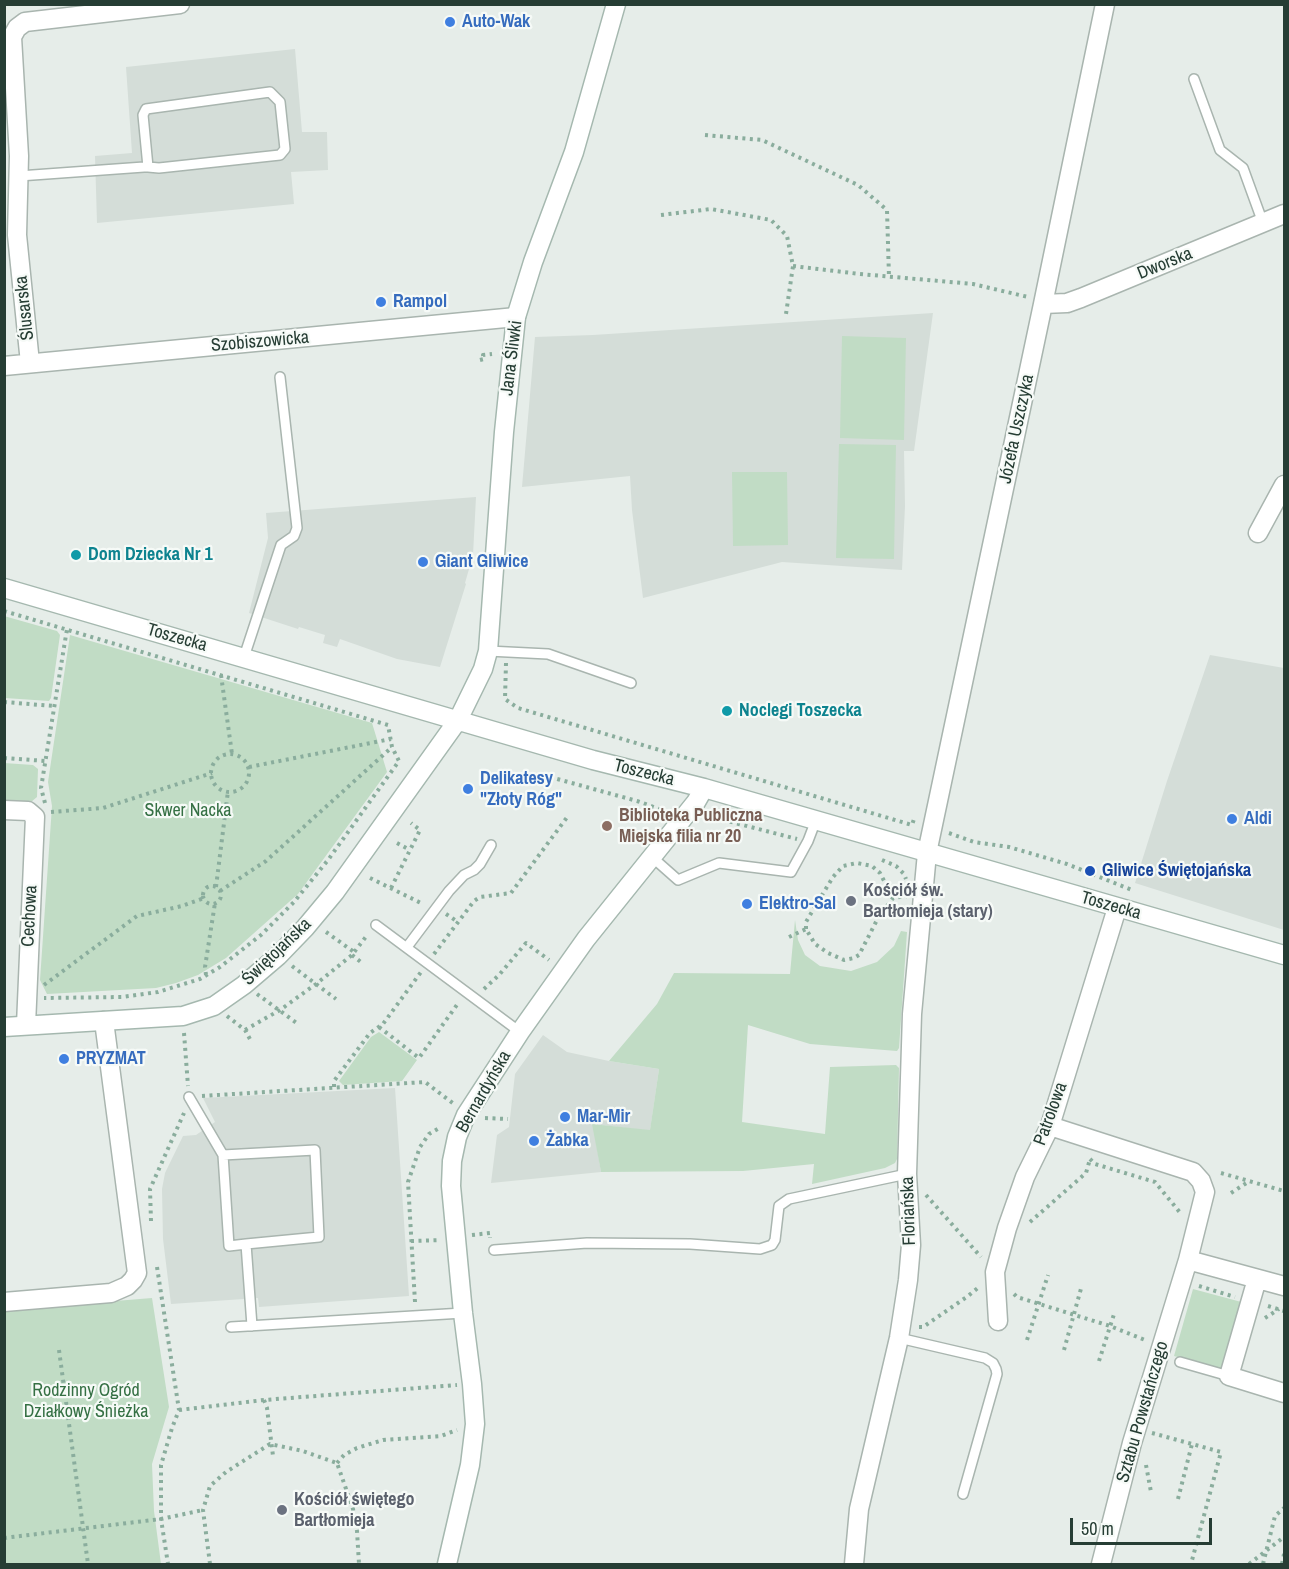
<!DOCTYPE html>
<meta charset="utf-8">
<style>
body{margin:0}
#map{position:relative;width:1289px;height:1569px;overflow:hidden;background:#e6ede9;font-family:"Archivo Narrow",sans-serif}
canvas{display:block}
.frame{position:absolute;inset:0;border:6px solid #263d34;pointer-events:none}
.scale{position:absolute;left:1070px;top:1518px;width:142px;height:27px;box-sizing:border-box;border:3px solid #263d34;border-top:0;padding-left:8px;font-size:18px;line-height:21px;white-space:nowrap;color:#263d34;-webkit-text-stroke:4px #f6faf7;paint-order:stroke}
</style>
<div id="map">
<canvas width="1289" height="1569"></canvas>
<div class="frame"></div>
<div class="scale">50 m</div>
</div>
<script>
const ctx = document.querySelector('canvas').getContext('2d');
ctx.lineJoin = 'round';
function fillPath(path, color) { ctx.fillStyle = color; ctx.fill(path, 'evenodd'); }
const shape = rows => new Path2D(rows.map(r => 'M' + r).join(''));
function trace(path, color, width, dash) { ctx.strokeStyle = color; ctx.lineWidth = width; ctx.lineCap = dash ? 'butt' : 'round'; ctx.setLineDash(dash || []); ctx.stroke(path); }
function write(font, color, halo, rows, align = 'center') {
  ctx.font = font + ' "Archivo Narrow",sans-serif'; ctx.lineWidth = 4.5; ctx.setLineDash([]); ctx.textBaseline = 'middle'; ctx.strokeStyle = halo; ctx.fillStyle = color; for (const [text, x, y, turn = 0] of rows) {
    ctx.save(); ctx.translate(x, y); ctx.rotate((+turn || 0) * Math.PI / 180); ctx.textAlign = isNaN(turn) ? turn : align; if (halo) ctx.strokeText(text, 0, 0); ctx.fillText(text, 0, 0); ctx.restore();
  }
}
fillPath(shape([
 [295,49,302,132,327,132,328,170,291,172,294,204,97,223,95,156,132,153,126,67],
 [933,313,914,451,904,451,905,506,902,570,782,562,643,598,632,510,630,476,522,487,535,337,593,335],
 [476,497,473,555,465,583,466,584,440,667,397,659,340,639,337,647,323,643,325,635,299,627,298,629,249,613,268,538,266,513],
 [1210,655,1284,668,1284,930,1135,883,1167,781],
 [543,1035,567,1052,609,1061,659,1069,650,1131,593,1124,601,1172,491,1183,497,1135,509,1127,515,1074],
 [395,1088,409,1296,259,1307,258,1298,171,1304,163,1239,162,1189,165,1173,183,1136,196,1135,215,1122,203,1098]
]), '#d4ddd8');
fillPath(shape([
 [842,336,906,338,904,440,840,438],
 [839,444,896,445,894,559,836,558],
 [732,472,787,472,788,545,733,546],
 [4,616,57,631,60,635,51,698,49,701,5,698],
 [70,635,372,723,387,772,298,894,226,958,198,975,176,983,156,988,47,994,40,980,52,806,48,782],
 [4,763,33,765,38,769,37,797,31,802,5,801],
 [795,920,798,940,805,955,820,966,851,971,877,962,894,946,901,931,907,932,899,1048,897,1051,810,1044,748,1025,742,1122,825,1134,830,1067,896,1065,899,1068,897,1159,895,1163,885,1168,812,1184,814,1164,743,1171,601,1172,592,1124,650,1130,659,1069,609,1061,657,1004,674,973,790,974],
 [379,1032,417,1060,402,1081,343,1085,339,1081,371,1037],
 [1193,1289,1245,1303,1224,1370,1174,1356],
 [152,1298,169,1407,152,1464,154,1511,161,1564,5,1564,5,1310]
]), '#c1dcc5');
const lane = shape([
 [1194,79,1220,150,1243,168,1263,223],
 [19,176,144,167,148,167,159,168,280,155,285,149,280,102,270,92,146,109,143,115,148,167],
 [488,651,548,654,631,683],
 [244,657,281,545,294,536,297,528,280,377],
 [652,857,678,880,719,863,791,872,808,841,816,820],
 [376,925,520,1032],
 [407,947,449,891,464,875,474,870,480,864,491,845],
 [189,1097,223,1155],
 [246,1244,229,1246,223,1155,315,1150,319,1237,246,1244,252,1326],
 [494,1250,587,1243,690,1244,760,1249,772,1245,775,1240,779,1206,789,1199,907,1174],
 [231,1327,463,1313],
 [899,1338,985,1358,993,1363,996,1369,997,1374,963,1494],
 [1180,1362,1229,1376]
]);
const street = shape([
 [1043,304,1067,303,1081,298,1284,214],
 [30,363,17,235,19,156,12,37,17,28,25,22,180,4],
 [4,366,516,317],
 [1258,533,1284,485],
 [4,810,28,811,35,817,26,1025],
 [1050,1126,1193,1172,1201,1181,1205,1192,1188,1260,1132,1443,1101,1564],
 [1188,1260,1284,1286],
 [1257,1279,1229,1376,1284,1393],
 [4,1302,111,1293,127,1286,133,1280,137,1273,104,1021],
 [998,1321,995,1272,1007,1228,1025,1177,1050,1126,1117,908],
 [854,1564,859,1509,899,1338,908,1280,911,1245,907,1174,912,1014,927,853,1043,304,1105,4]
]);
const secondary = shape([
 [4,588,593,760,704,788,1284,955],
 [4,1027,183,1016,214,1006,244,985,278,956,305,928,335,892,458,720,483,669,488,651,504,432,516,317,533,262,574,152,616,4],
 [447,1564,470,1465,475,1424,472,1384,463,1313,451,1186,452,1161,457,1137,466,1115,520,1032,586,939,696,802,704,788]
]);
trace(lane, '#a9b5af', 12);
trace(street, '#a9b5af', 21);
trace(secondary, '#a5b8af', 21);
trace(shape([
 [705,135,762,140,858,185,887,210,889,277],
 [661,215,711,209,771,220,787,236,793,266,786,314],
 [793,266,860,274,973,284,1028,297],
 [480,360,484,359,483,355,492,354],
 [4,611,388,725,392,747,399,761,328,860,294,902,261,935,220,967,200,979,158,992,122,997,44,998],
 [506,663,505,699,518,708,912,825,914,819],
 [221,675,232,754],
 [4,702,54,706],
 '211 773a19 19 0 1 1 38 0a19 19 0 1 1-38 0Z',
 [4,758,46,761],
 [249,767,391,739],
 [550,777,637,801,662,810,663,815],
 [45,803,41,788,67,629],
 [51,812,103,808,212,773],
 [708,816,797,839],
 [949,833,974,842,1009,847,1067,864,1132,890],
 [397,843,410,850],
 [882,860,896,866,904,874,906,879],
 [370,878,423,904],
 '203 895a9 9 0 1 1 18 0a9 9 0 1 1-18 0Z',
 [216,887,228,791],
 [391,888,420,830,411,823],
 [220,891,266,861,392,747],
 [446,914,458,922],
 [806,929,806,922,816,905,833,877,843,866,857,863,872,866,880,873,893,898],
 [326,932,354,952],
 [789,937,806,929,815,944,828,953,844,960,854,958,859,955,878,918,893,898,907,896],
 [434,954,474,901,480,897,511,893,568,816],
 [352,955,362,963],
 [292,966,336,999],
 [206,975,205,967,215,903],
 [44,985,137,916,182,906,204,898],
 [484,989,499,975,526,943,549,960],
 [257,994,298,1024],
 [227,1016,245,1030,251,1041],
 [379,1027,419,1058,459,1002],
 [245,1030,280,1010,316,984,352,955,368,934],
 [184,1033,188,1086],
 [334,1087,334,1081,370,1033,383,1024,421,972],
 [202,1096,425,1082,454,1104],
 [485,1118,508,1119],
 [1090,1159,1095,1164,1155,1182,1182,1215],
 [1221,1173,1284,1191],
 [1231,1193,1248,1182],
 [926,1195,981,1257],
 [151,1221,150,1189,184,1113],
 [1030,1222,1086,1173,1090,1159],
 [472,1235,490,1233,490,1238],
 [411,1241,441,1240],
 [157,1267,179,1410,172,1428,161,1465,161,1519,168,1564],
 [1199,1286,1235,1297],
 [1014,1294,1017,1297,1110,1326,1145,1340],
 [415,1302,408,1182,420,1147,429,1134,441,1127],
 [1268,1306,1284,1311],
 [1265,1318,1279,1309],
 [919,1327,923,1327,968,1296,979,1287],
 [1027,1340,1048,1275],
 [59,1350,88,1564],
 [1064,1350,1082,1285],
 [1099,1361,1115,1311],
 [264,1400,267,1408,273,1456],
 [179,1410,264,1400,457,1385],
 [1152,1433,1221,1452,1191,1564],
 [337,1463,344,1455,357,1448,383,1440,441,1436,457,1430],
 [1146,1465,1151,1492],
 [1178,1499,1192,1444],
 [4,1538,161,1519,203,1510],
 [1183,1563,1183,1564],
 [210,1564,203,1510,210,1486,226,1472,270,1444,303,1451,337,1463,353,1509,357,1531,359,1564],
 [1249,1564,1284,1537],
 [1263,1564,1275,1516,1284,1508],
 [1282,1564,1284,1554]
]), '#8aad9d', 4, [3, 4.5]);
trace(lane, '#fff', 9);
trace(street, '#fff', 18);
trace(secondary, '#fff', 18);
for (const [x, y, r, color] of [
 [450,22,6,"#3f7fe0"],
 [381,302,6,"#3f7fe0"],
 [76,555,6,"#0f9aa8"],
 [423,562,6,"#3f7fe0"],
 [727,711,6,"#0f9aa8"],
 [468,789,6,"#3f7fe0"],
 [1232,819,6,"#3f7fe0"],
 [607,826,6,"#8d6e63"],
 [1090,871,6,"#1a4fb4"],
 [851,901,6,"#6b7280"],
 [747,904,6,"#3f7fe0"],
 [64,1059,6,"#3f7fe0"],
 [565,1117,6,"#3f7fe0"],
 [534,1141,6,"#3f7fe0"],
 [282,1510,6,"#6b7280"]
]) { const dot = new Path2D(); dot.arc(x, y, r, 0, 2 * Math.PI); ctx.fillStyle = color; ctx.fill(dot); trace(dot, '#f6faf7', 2); }
write('bold 18px', '#366cbe', '#f6faf7', [
 ["Auto-Wak",462,22],
 ["Rampol",393,302],
 ["Giant Gliwice",435,562],
 ["Delikatesy",480,779],
 ["\"Złoty Róg\"",480,800],
 ["Aldi",1244,819],
 ["Elektro-Sal",759,904],
 ["PRYZMAT",76,1059],
 ["Mar-Mir",577,1117],
 ["Żabka",546,1141]
], 'left');
write('18px', '#263d34', '#f6faf7', [
 ["Dworska",1165,264,-22],
 ["Ślusarska",25,308,-96],
 ["Szobiszowicka",260,342,-5],
 ["Jana Śliwki",512,358,-83],
 ["Józefa Uszczyka",1017,429,-78],
 ["Toszecka",177,638,16],
 ["Toszecka",644,773,14],
 ["Toszecka",1111,906,16],
 ["Cechowa",30,916,-87],
 ["Świętojańska",277,952,-44],
 ["Bernardyńska",484,1092,-60],
 ["Patrolowa",1051,1114,-70],
 ["Floriańska",909,1211,-92],
 ["Sztabu Powstańczego",1143,1412,-74]
]);
write('bold 18px', '#0d838f', '#f6faf7', [
 ["Dom Dziecka Nr 1",88,555],
 ["Noclegi Toszecka",739,711]
], 'left');
write('18px', '#357044', '#f6faf7', [
 ["Skwer Nacka",188,811],
 ["Rodzinny Ogród",86,1391],
 ["Działkowy Śnieżka",86,1412]
]);
write('bold 18px', '#785e54', '#f6faf7', [
 ["Biblioteka Publiczna",619,816],
 ["Miejska filia nr 20",619,837]
], 'left');
write('bold 18px', '#164399', '#f6faf7', [
 ["Gliwice Świętojańska",1102,871]
], 'left');
write('bold 18px', '#5b616d', '#f6faf7', [
 ["Kościół św.",863,891],
 ["Bartłomieja (stary)",863,912],
 ["Kościół świętego",294,1500],
 ["Bartłomieja",294,1521]
], 'left');
</script>
